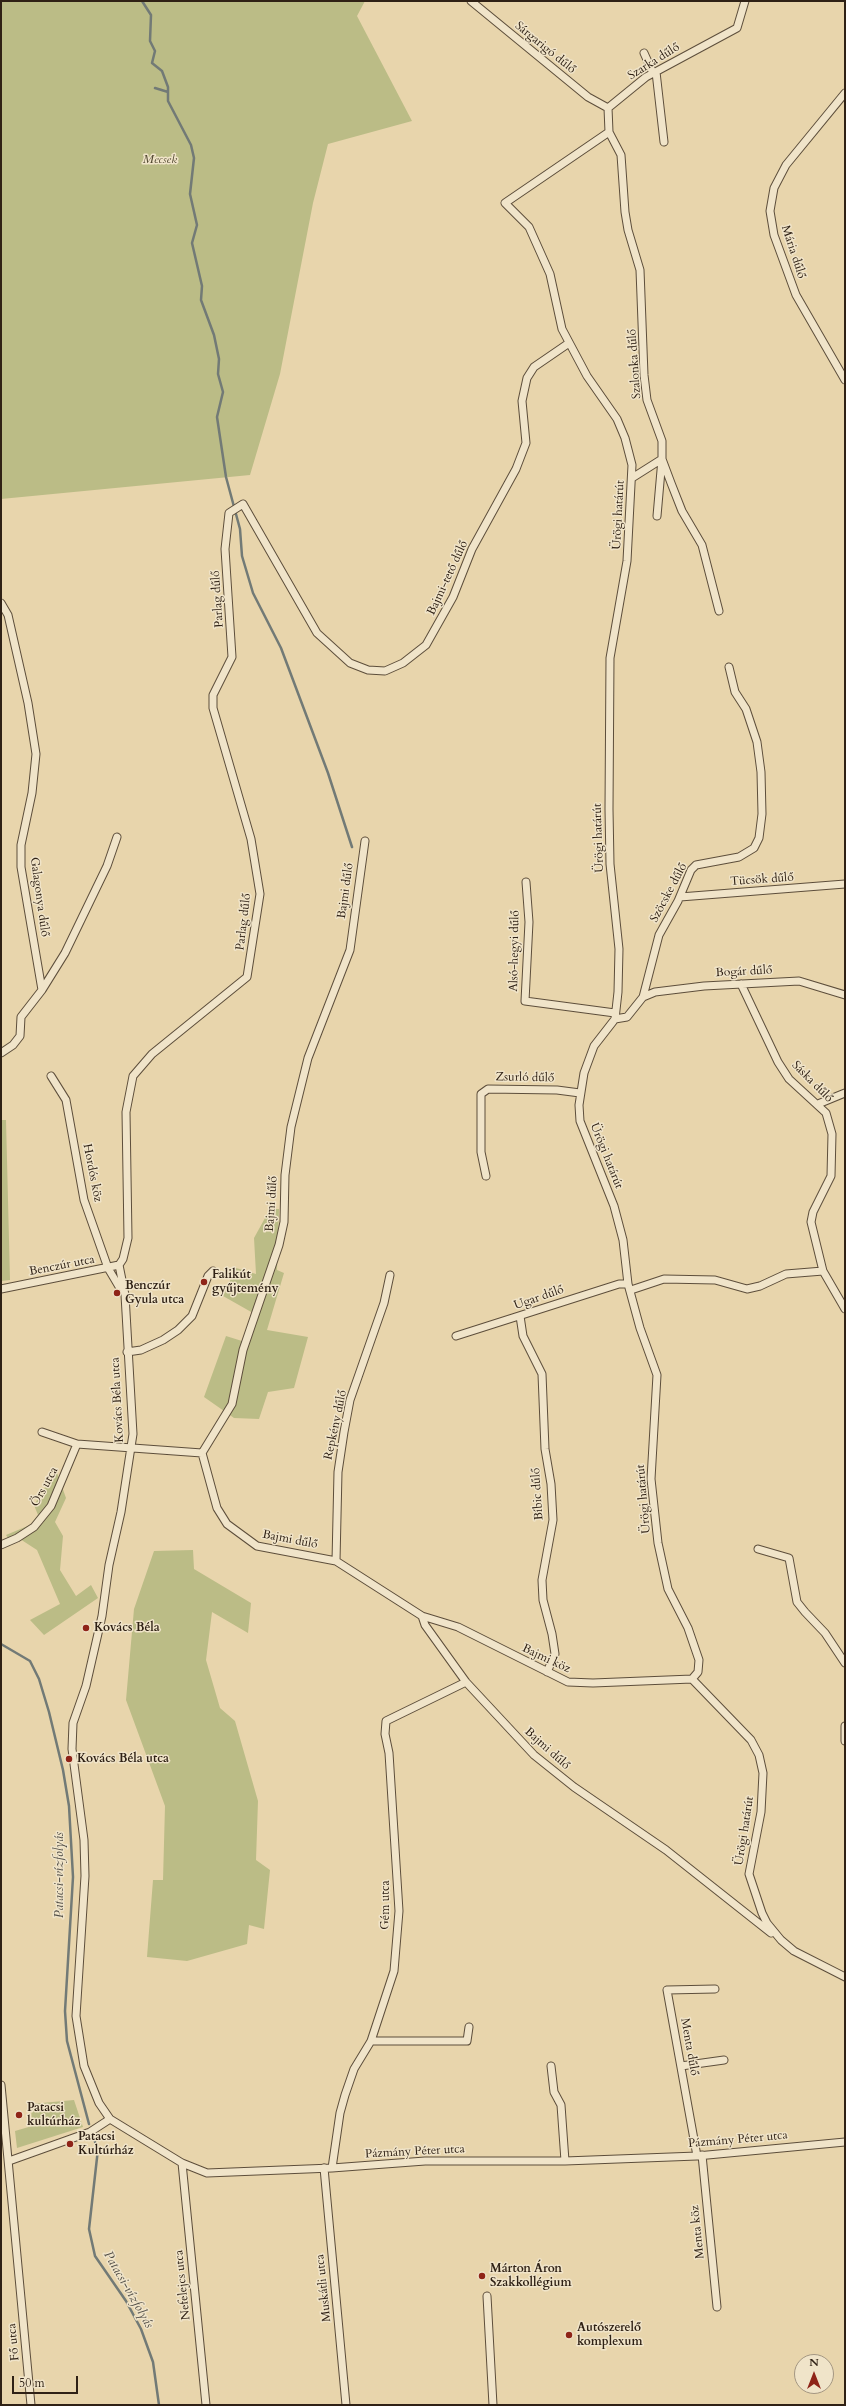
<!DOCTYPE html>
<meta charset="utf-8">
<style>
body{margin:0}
#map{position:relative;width:846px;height:2406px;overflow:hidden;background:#e8d5ac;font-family:Cardo,serif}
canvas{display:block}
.frame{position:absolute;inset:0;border:2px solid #2f2115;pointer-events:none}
.north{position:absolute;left:794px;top:2354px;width:40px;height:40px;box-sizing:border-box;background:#f0e4c9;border:1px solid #a39681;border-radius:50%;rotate:0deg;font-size:11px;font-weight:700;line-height:16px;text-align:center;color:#2f2115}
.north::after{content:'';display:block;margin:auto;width:14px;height:18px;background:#8f2418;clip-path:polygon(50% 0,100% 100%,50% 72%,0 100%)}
.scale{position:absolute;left:12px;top:2376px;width:66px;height:18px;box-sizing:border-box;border:2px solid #2f2115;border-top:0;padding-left:5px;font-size:12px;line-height:14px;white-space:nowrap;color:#2f2115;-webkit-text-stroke:3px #f0e4c9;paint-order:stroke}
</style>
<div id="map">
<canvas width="846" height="2406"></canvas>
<div class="frame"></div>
<div class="north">N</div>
<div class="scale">50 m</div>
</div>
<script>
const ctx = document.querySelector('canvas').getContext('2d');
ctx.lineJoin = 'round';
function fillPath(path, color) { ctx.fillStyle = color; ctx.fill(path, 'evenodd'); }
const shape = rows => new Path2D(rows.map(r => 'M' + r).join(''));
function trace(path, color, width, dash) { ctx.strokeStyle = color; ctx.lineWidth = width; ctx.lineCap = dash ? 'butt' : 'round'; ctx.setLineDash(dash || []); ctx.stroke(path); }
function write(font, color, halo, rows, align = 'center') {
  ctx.font = font + ' Cardo,serif'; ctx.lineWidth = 3; ctx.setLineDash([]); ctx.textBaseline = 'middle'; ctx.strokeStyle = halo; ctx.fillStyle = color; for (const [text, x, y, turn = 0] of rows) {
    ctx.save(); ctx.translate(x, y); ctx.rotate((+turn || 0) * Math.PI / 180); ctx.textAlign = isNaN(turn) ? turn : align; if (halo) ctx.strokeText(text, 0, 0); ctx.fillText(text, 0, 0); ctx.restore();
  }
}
fillPath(shape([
 [1,1,365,1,357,16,412,121,328,144,313,203,280,374,250,475,1,499],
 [1,1120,6,1120,10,1280,1,1281],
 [270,1209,279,1209,277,1270,284,1273,267,1330,308,1337,294,1388,268,1392,259,1419,234,1418,204,1397,226,1336,242,1341,253,1313,223,1296,236,1268,256,1274,254,1238],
 [56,1470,66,1498,55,1522,63,1536,60,1570,76,1596,91,1585,98,1598,44,1635,30,1620,60,1604,37,1550,20,1539,12,1544,6,1535,30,1525,38,1515,34,1505],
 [193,1550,194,1569,251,1603,248,1633,212,1612,206,1660,220,1708,235,1721,258,1801,256,1860,270,1870,264,1929,249,1925,247,1944,187,1961,147,1957,153,1880,163,1880,165,1806,126,1700,134,1609,154,1551],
 [74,2100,83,2127,17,2148,15,2131,32,2126,31,2104]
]), '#bbbc86');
trace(shape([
 [142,1,151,15,150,41,155,51,152,63,162,71,168,87,168,101,191,145,194,158,190,194,197,225,192,243,202,286,201,300,214,335,219,359,218,374,223,392,217,417,226,477,240,529,242,556,253,593,281,648,328,773,352,847],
 [155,88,168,92],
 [1,1644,30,1661,39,1679,49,1712,63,1770,69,1806,73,1877,65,2011,67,2041,89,2124],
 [93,2137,98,2149,89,2229,95,2256,126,2301,141,2329,153,2362,159,2405]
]), '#727a76', 2.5);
const street = shape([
 [471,1,588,97,608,108],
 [745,1,737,28,646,77,608,108,609,132,505,203,529,227,550,274,562,329,587,376,617,419,625,438,632,465,627,561,610,658,609,809,610,864,619,949,618,992,615,1019,594,1046,584,1073,579,1105,580,1121,614,1206,623,1240,628,1284,640,1328,657,1375,651,1479,658,1543,668,1589,688,1628,699,1660,698,1672,692,1679,751,1740,759,1755,763,1773,761,1812,749,1874,762,1913,767,1923,781,1940,794,1951,845,1977],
 [644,53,653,73],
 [656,72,664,142],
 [845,93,786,165,774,188,770,211,774,235,796,295,845,380],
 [609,132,621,155,625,212,628,230,640,270,644,375,647,400,662,441,662,459,671,483,682,511,702,545,719,611],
 [632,478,662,459,657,516],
 [1,603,8,615,28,703,36,754,32,793,21,845,21,867,42,990,21,1017,20,1036,13,1045,1,1053],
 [365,841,350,950,308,1058,291,1127,285,1175,284,1222,279,1245,243,1350,232,1404,202,1453,217,1508,227,1524,257,1546,336,1561,422,1616,425,1625,466,1682,534,1755,574,1787,666,1850,771,1933],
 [526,882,529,922,525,1001,615,1013],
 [680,897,845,884],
 [741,984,778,1062,789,1079,826,1113,832,1134,831,1176,813,1212,811,1222,823,1271,845,1309],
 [42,990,65,953,107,866,117,837],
 [643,997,655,992,704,986,799,981,845,995],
 [615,1019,627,1017,643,997,659,935,678,901,691,870,696,865,739,857,754,848,759,838,762,814,761,772,757,742,746,709,735,692,729,667],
 [51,1076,66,1100,84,1200,108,1268,121,1290],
 [818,1104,845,1093],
 [486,1176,481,1152,481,1094,488,1089,557,1090,580,1093],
 [119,1265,125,1295,133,1434,121,1512,109,1565,102,1616,86,1686,73,1723,72,1749,84,1840,85,1876,76,2016,84,2066,99,2103,110,2119,182,2163,207,2173,332,2168,425,2161,565,2161,697,2156,845,2142],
 [1,1289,119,1265,123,1259,128,1238,126,1112,133,1076,152,1054,247,977,260,894,251,839,213,708,213,695,232,657,225,549,229,513,243,504,317,633,350,663,368,670,385,671,403,663,426,645,453,597,472,549,516,469,526,443,522,401,527,378,534,367,569,343],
 [631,1290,664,1279,715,1280,747,1289,760,1286,786,1274,823,1271],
 [520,1316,523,1336,542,1374,545,1449,551,1484,553,1520,542,1580,543,1600,552,1634,555,1654,547,1672],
 [456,1336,619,1284,628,1284],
 [127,1352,141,1350,163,1340,178,1330,192,1316,208,1276,213,1271],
 [42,1432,77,1444,202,1453],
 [1,1545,17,1538,34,1527,51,1506,77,1444],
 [758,1549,789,1558,797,1602,805,1612,825,1633,845,1663],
 [336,1561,338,1472,344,1432,350,1400,384,1303,390,1275],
 [422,1616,458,1627,568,1682,593,1683,692,1679],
 [845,1726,845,1741],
 [371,2041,467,2041,469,2027],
 [551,2066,554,2092,561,2105,565,2161],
 [681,2066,724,2060],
 [1,2085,31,2405],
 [702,2155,717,2307],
 [697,2156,667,1990,715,1989],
 [9,2161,90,2132,110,2119],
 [182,2163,206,2405],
 [324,2168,346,2405],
 [332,2168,340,2113,345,2095,354,2069,371,2041,394,1971,399,1911,389,1753,385,1734,386,1721,466,1682],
 [487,2296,493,2405]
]);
trace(street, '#5d4e3b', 9);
trace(street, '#f0e4c9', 7);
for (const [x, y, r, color] of [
 [204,1282,4,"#8f2418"],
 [117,1293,4,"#8f2418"],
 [86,1628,4,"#8f2418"],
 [69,1759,4,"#8f2418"],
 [19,2115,4,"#8f2418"],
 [70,2144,4,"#8f2418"],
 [482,2276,4,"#8f2418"],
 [569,2335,4,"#8f2418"]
]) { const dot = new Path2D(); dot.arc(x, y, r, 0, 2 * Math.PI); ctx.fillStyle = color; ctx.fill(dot); trace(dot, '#f0e4c9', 1.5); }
write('12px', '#2f2115', '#f0e4c9', [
 ["Sárgarigó dűlő",545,48,39],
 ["Szarka dűlő",654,62,-32],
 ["Mária dűlő",793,252,72],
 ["Szalonka dűlő",635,364,-94],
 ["Ürögi határút",619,515,-87],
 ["Bajmi-tető dűlő",448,578,-65],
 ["Parlag dűlő",218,599,-94],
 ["Ürögi határút",599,838,-92],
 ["Tücsök dűlő",762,880,-4],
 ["Bajmi dűlő",346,891,-82],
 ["Szöcske dűlő",669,893,-62],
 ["Galagonya dűlő",39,897,82],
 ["Parlag dűlő",244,922,-83],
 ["Alsó-hegyi dűlő",515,951,-89],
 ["Bogár dűlő",744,972,-3],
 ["Zsurló dűlő",525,1078,1],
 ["Sáska dűlő",812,1082,45],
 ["Ürögi határút",606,1156,68],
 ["Hordós köz",92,1173,79],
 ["Bajmi dűlő",272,1204,-86],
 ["Benczúr utca",62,1266,-11],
 ["Ugar dűlő",539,1298,-19],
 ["Kovács Béla utca",118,1400,-93],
 ["Repkény dűlő",336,1425,-78],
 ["Örs utca",45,1487,-61],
 ["Bíbic dűlő",538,1494,-94],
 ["Ürögi határút",644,1499,-95],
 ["Bajmi dűlő",290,1540,11],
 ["Bajmi köz",546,1659,25],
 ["Bajmi dűlő",547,1749,42],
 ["Ürögi határút",745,1831,-81],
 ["Gém utca",386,1905,-90],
 ["Menta dűlő",689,2047,80],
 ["Pázmány Péter utca",738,2140,-5],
 ["Pázmány Péter utca",415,2152,-3],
 ["Menta köz",698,2232,-96],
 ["Nefelejcs utca",183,2285,-96],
 ["Muskátli utca",324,2288,-96],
 ["Fő utca",14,2342,-95]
]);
write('italic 12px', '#524831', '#f0e4c9', [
 ["Mecsek",160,160]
]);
write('bold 12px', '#2f2115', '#f0e4c9', [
 ["Falikút",212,1275],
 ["gyűjtemény",212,1289],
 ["Benczúr",125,1286],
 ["Gyula utca",125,1300],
 ["Kovács Béla",94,1628],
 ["Kovács Béla utca",77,1759],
 ["Patacsi",27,2108],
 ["kultúrház",27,2122],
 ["Patacsi",78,2137],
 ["Kultúrház",78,2151],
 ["Márton Áron",490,2269],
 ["Szakkollégium",490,2283],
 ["Autószerelő",577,2328],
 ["komplexum",577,2342]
], 'left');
write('italic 13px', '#504d46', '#f0e4c9', [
 ["Patacsi-vízfolyás",60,1875,-90],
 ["Patacsi-vízfolyás",128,2290,60]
]);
</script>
